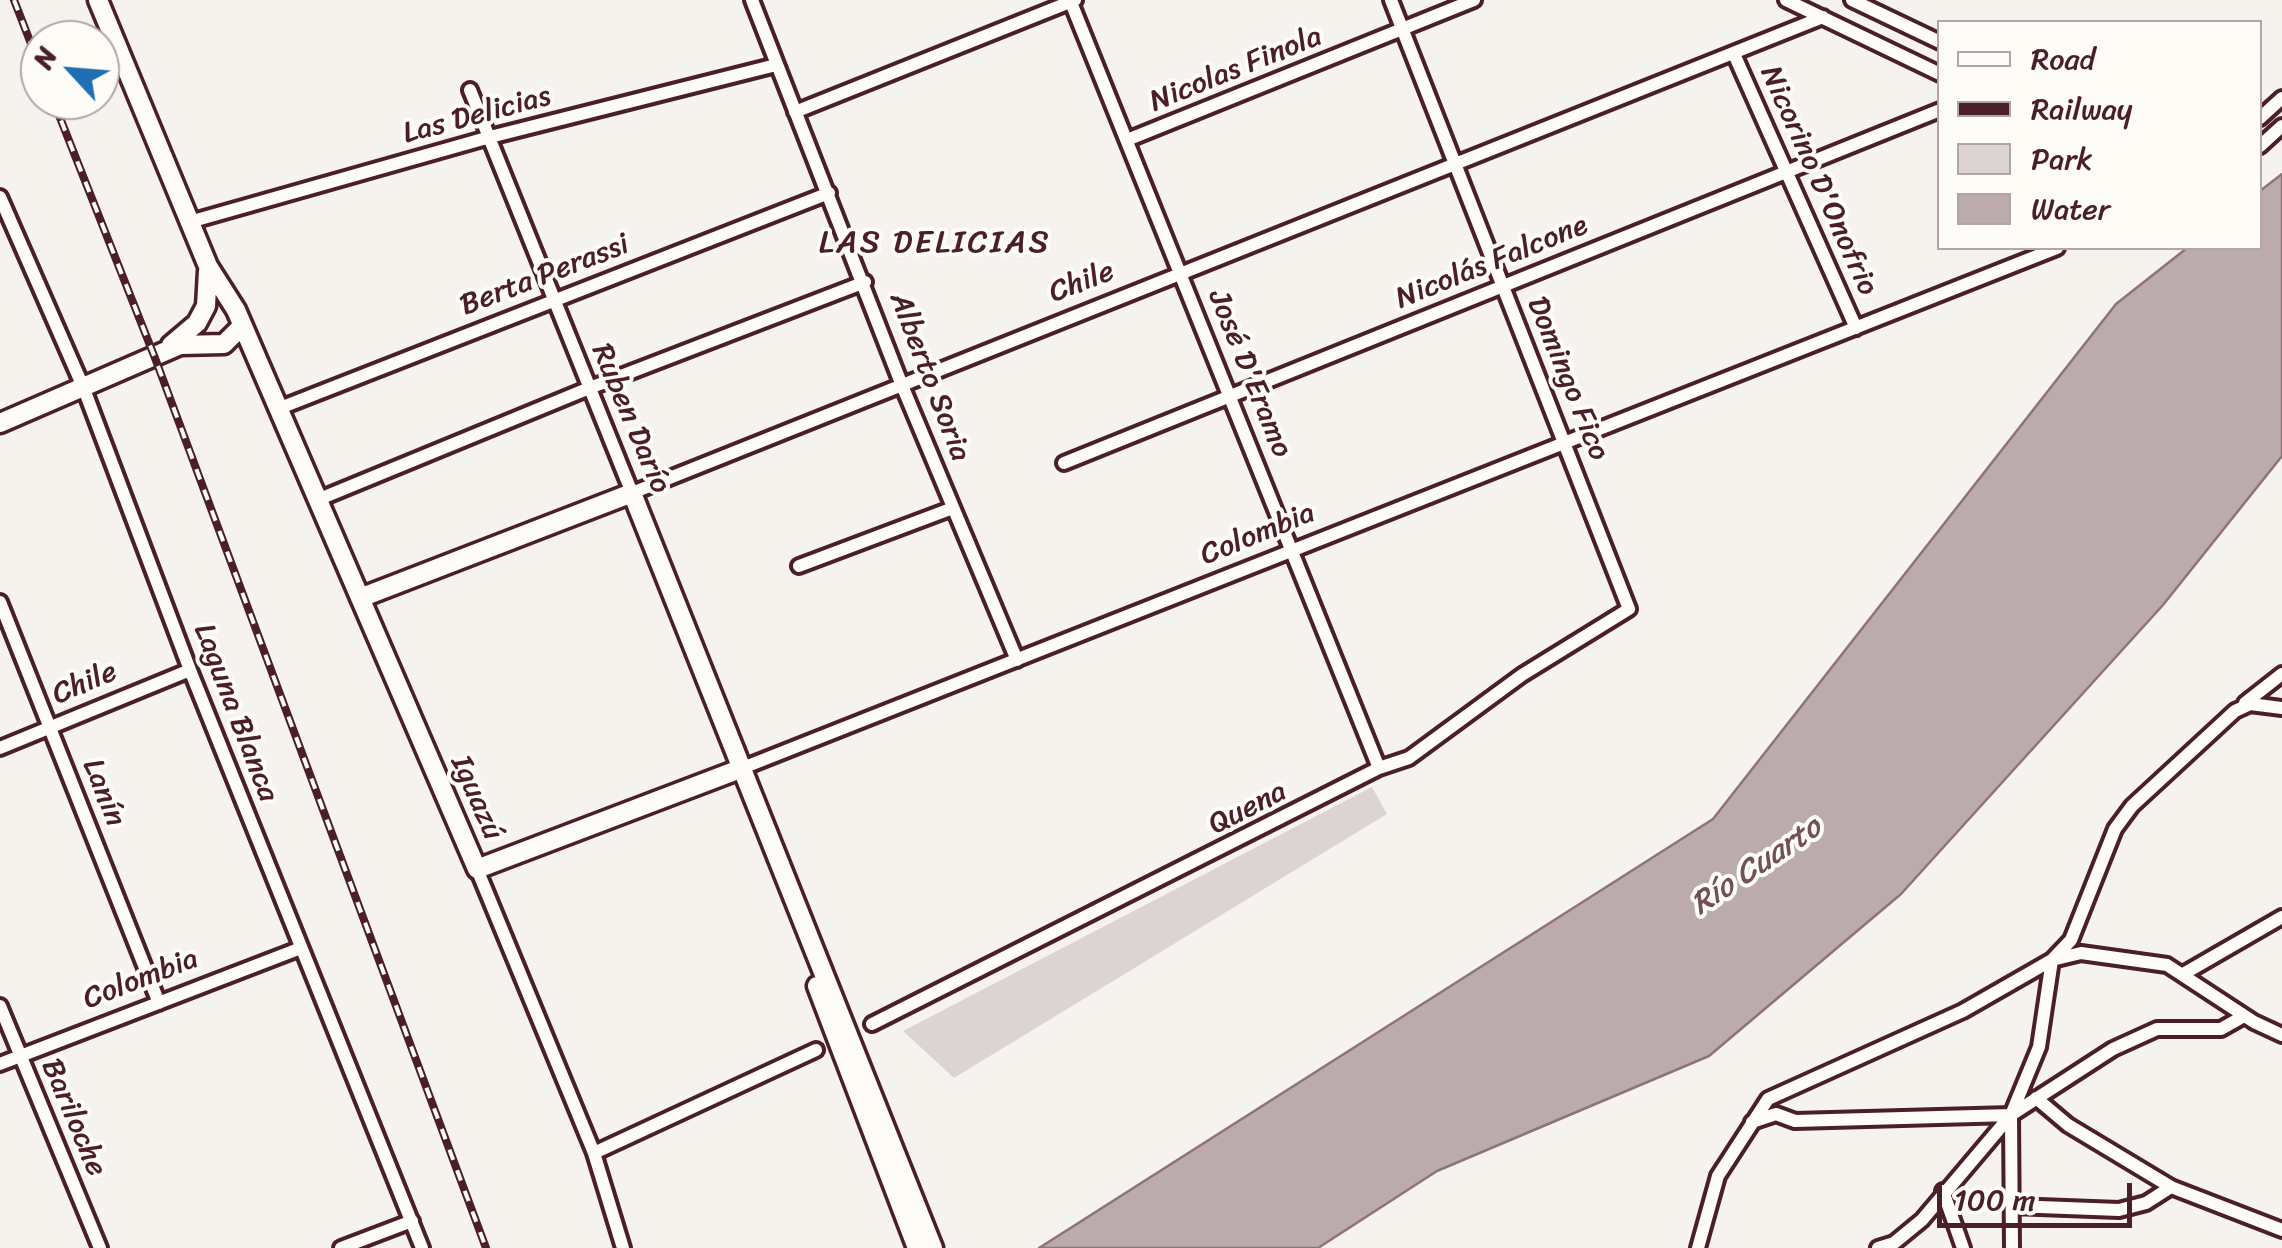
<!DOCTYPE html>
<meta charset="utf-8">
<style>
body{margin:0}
#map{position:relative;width:2282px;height:1248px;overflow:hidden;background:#f6f3ef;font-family:Sriracha,sans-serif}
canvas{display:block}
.legend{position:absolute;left:1937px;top:20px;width:325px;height:230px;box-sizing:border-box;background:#fdfcf7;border:2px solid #b5a4a5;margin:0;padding:12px 18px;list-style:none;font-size:30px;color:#4a1f2b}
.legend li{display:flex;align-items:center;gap:20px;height:50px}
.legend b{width:50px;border:2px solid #b5a4a5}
.north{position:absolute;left:20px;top:20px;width:100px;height:100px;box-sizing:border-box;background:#fdfcf7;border:2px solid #b5a4a5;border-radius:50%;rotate:296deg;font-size:28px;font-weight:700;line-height:40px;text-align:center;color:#4a1f2b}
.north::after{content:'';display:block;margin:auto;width:35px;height:45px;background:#1f6fb2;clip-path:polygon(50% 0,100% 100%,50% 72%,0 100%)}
.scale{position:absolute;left:1937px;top:1183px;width:195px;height:45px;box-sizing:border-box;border:5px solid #4a1f2b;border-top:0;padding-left:12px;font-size:30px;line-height:35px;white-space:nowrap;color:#4a1f2b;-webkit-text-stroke:8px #fdfcf7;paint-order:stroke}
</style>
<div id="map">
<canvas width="2282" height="1248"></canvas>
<ul class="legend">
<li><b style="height:12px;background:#fdfcf7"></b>Road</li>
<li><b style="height:12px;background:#4a1f2b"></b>Railway</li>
<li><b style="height:28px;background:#dcd4d2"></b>Park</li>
<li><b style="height:28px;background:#bbabac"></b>Water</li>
</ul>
<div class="north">N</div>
<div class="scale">100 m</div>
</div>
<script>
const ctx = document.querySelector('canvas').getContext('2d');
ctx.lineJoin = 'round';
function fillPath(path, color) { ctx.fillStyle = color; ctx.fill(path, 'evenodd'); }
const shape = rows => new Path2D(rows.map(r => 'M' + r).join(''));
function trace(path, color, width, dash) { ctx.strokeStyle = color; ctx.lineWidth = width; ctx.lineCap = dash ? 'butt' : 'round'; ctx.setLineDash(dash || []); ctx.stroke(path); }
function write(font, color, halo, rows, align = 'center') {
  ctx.font = font + ' Sriracha,sans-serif'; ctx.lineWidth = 8; ctx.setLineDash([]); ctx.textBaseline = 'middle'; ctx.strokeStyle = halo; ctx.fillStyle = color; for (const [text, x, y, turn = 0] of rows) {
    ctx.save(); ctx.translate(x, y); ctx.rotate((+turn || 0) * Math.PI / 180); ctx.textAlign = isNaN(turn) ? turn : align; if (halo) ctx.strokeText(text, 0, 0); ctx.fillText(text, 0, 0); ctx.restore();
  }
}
fillPath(shape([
 [1372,787,1387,814,954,1078,903,1031]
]), '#dcd4d2');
const water = shape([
 [2282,174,2282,456,2163,605,1901,894,1709,1056,1437,1171,1318,1248,1039,1248,1713,819,2116,304,2187,248,2260,248,2260,191,2282,174]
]);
fillPath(water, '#bbabac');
trace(water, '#8e7378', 2.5);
const minor = shape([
 [752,0,901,383,1017,660],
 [1070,0,1379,768],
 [1786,0,1940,74],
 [1852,0,1940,42],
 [1734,54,1856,328],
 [470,90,632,493,1823,17],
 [795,112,1075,0],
 [2260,118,2282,98],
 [1127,140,1474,0],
 [2260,146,2282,126],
 [0,197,84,389,190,670,422,1248],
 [193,221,490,137,776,65],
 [280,408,829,193],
 [1064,463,1940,110],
 [317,500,587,389,865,282],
 [799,566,953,508],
 [0,602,159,1003],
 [2245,703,2282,674],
 [0,748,190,670],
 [740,769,2057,248],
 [477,869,594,1153,623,1248],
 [2185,973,2282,917],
 [0,1006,100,1248],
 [872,1024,1379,768,1409,758,1522,675,1629,609,1391,0],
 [0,1064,301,948],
 [2036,1098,2068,1125,2171,1187],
 [1752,1122,1776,1114,1795,1121,2011,1115],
 [594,1153,816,1050],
 [1943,1191,1963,1248],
 [2013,1206,2119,1210,2146,1203,2171,1187,2282,1230],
 [341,1248,412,1221],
 [1698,1248,1718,1176,1768,1099,1963,1011,2052,960,2071,940,2115,829,2132,806,2235,711,2250,704,2282,708],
 [1878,1248,1894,1243,1922,1220,2011,1115,2113,1049,2157,1029,2221,1029,2244,1016],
 [2012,1248,2011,1115,2039,1047,2052,960,2081,953,2167,965,2254,1022,2282,1035]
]);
const secondary = shape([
 [98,0,208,266,236,310,477,869,740,769],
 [171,345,197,323,206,306,208,271],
 [0,423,180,345,224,344,240,328],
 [360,598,632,493,933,1248],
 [817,986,917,1248]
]);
trace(minor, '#4a1f2b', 20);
trace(secondary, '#4a1f2b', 25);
trace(minor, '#fdfcf7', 12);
trace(secondary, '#fdfcf7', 18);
const rail = shape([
 [14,0,40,67],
 [53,100,155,358,486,1248]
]);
trace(rail, '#4a1f2b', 8);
trace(rail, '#fdfcf7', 4, [11]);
write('30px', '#4a1f2b', '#fdfcf7', [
 ["Nicolas Finola",1236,70,-22],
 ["Las Delicias",477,116,-15],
 ["Nicorino D'Onofrio",1818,181,66],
 ["Nicolás Falcone",1492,263,-22],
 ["Berta Perassi",545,276,-21],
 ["Chile",1082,283,-21],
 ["José D'Eramo",1249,374,68],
 ["Alberto Soria",929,377,69],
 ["Domingo Fico",1567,379,68],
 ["Ruben Darío",630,419,67],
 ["Colombia",1258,535,-22],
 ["Chile",85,684,-23],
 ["Laguna Blanca",235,713,69],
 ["Lanín",103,793,68],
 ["Iguazú",476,798,66],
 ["Quena",1248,809,-27],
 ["Colombia",141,980,-21],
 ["Bariloche",73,1118,67]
]);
ctx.letterSpacing = '2.5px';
write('32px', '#4a1f2b', '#fdfcf7', [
 ["LAS DELICIAS",935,244]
]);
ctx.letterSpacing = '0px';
write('italic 32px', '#725058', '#fdfcf7', [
 ["Río Cuarto",1757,867,-34]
]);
</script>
